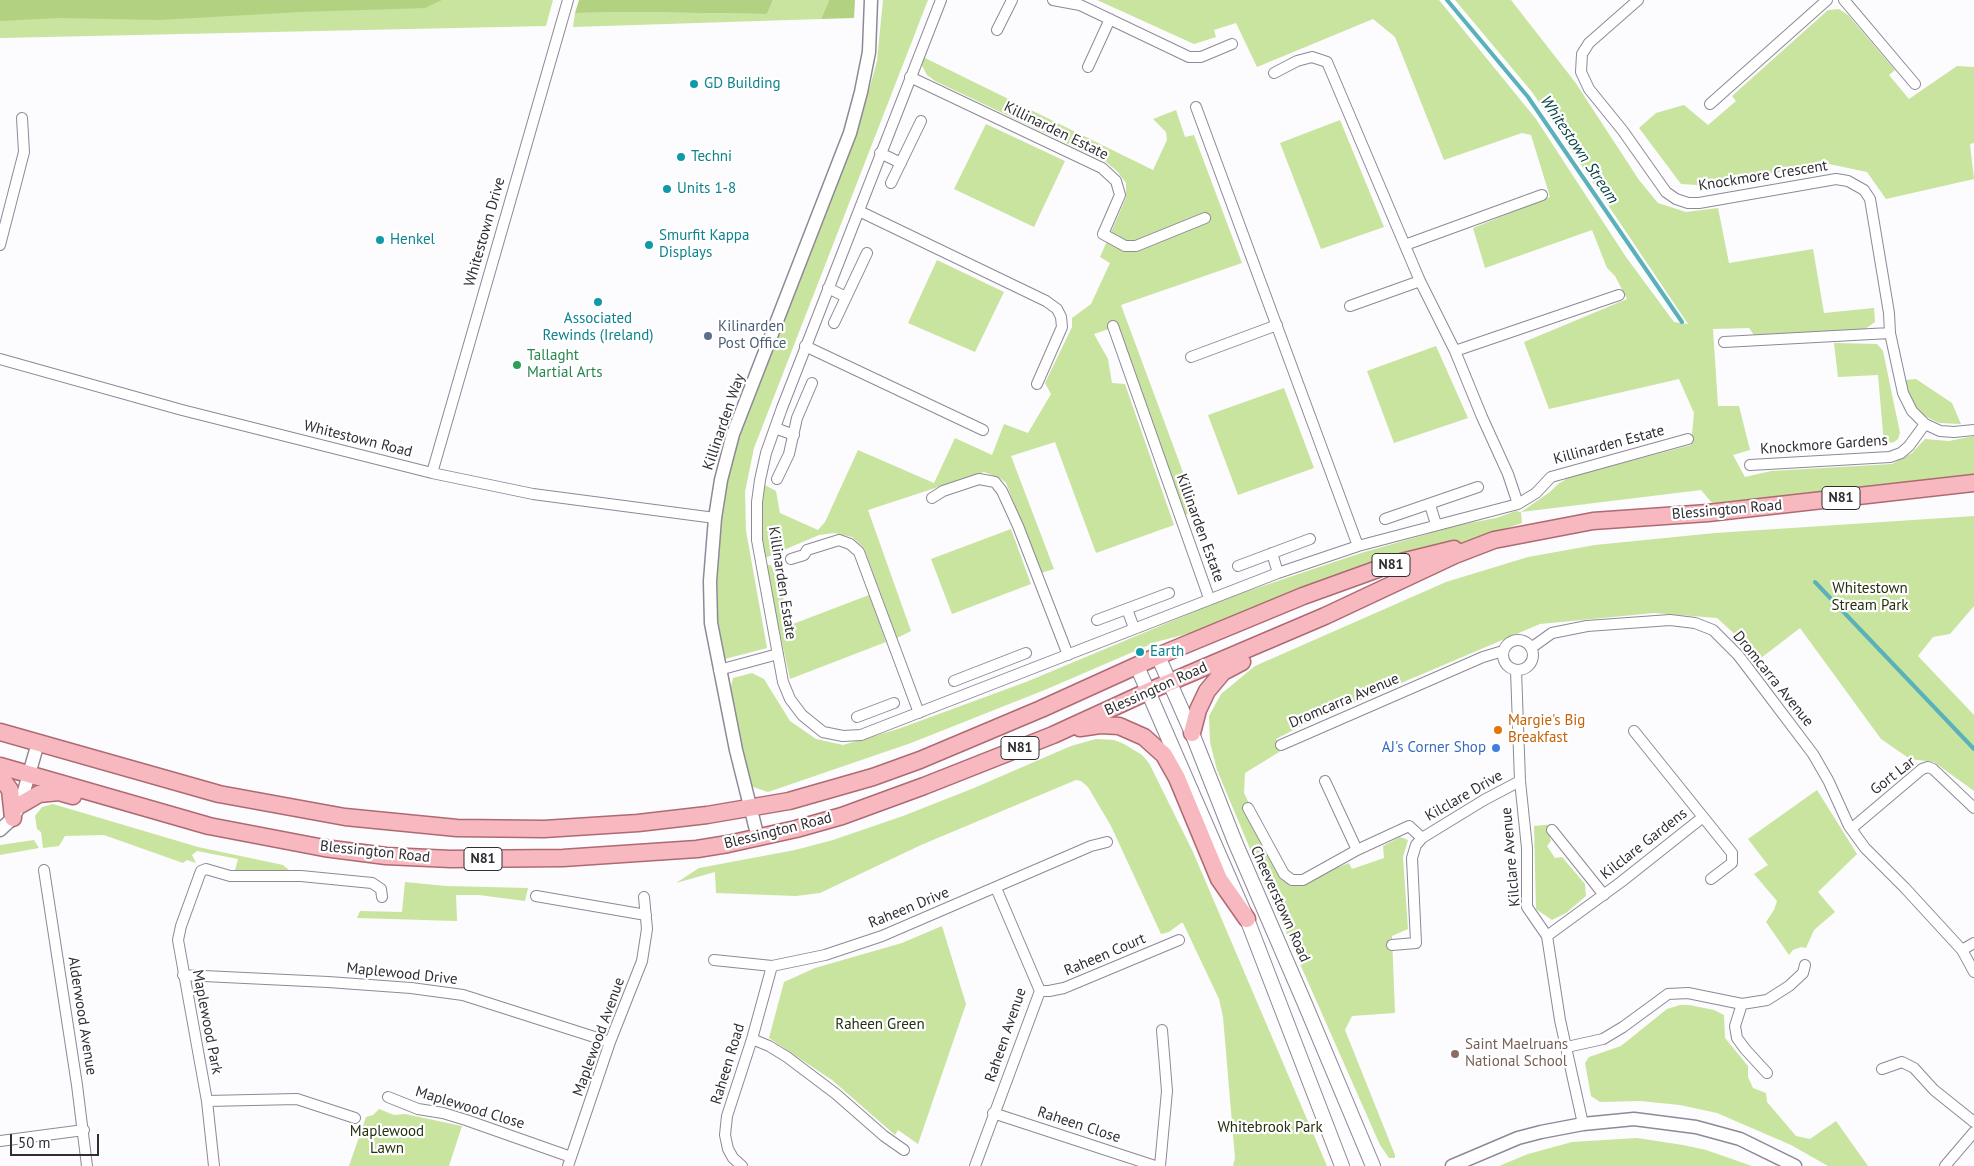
<!DOCTYPE html>
<style>
body{margin:0}
#map{position:relative;width:1974px;height:1166px;overflow:hidden;background:#fcfbfe;font-family:"PT Sans",sans-serif}
canvas{display:block}
.scale{position:absolute;left:10px;top:1134px;width:89px;height:22px;box-sizing:border-box;border:2px solid #302e34;border-top:0;padding-left:6px;font-size:15px;line-height:18px;white-space:nowrap;color:#302e34;-webkit-text-stroke:4px #fff;paint-order:stroke}
</style>
<div id="map">
<canvas width="1974" height="1166"></canvas>
<div class="scale">50 m</div>
</div>
<script>
const ctx = document.querySelector('canvas').getContext('2d');
ctx.lineJoin = 'round';
function fillPath(path, color) { ctx.fillStyle = color; ctx.fill(path, 'evenodd'); }
const shape = rows => new Path2D(rows.map(r => 'M' + r).join(''));
function trace(path, color, width, dash) { ctx.strokeStyle = color; ctx.lineWidth = width; ctx.lineCap = dash ? 'butt' : 'round'; ctx.setLineDash(dash || []); ctx.stroke(path); }
function write(font, color, halo, rows, align = 'center') {
  ctx.font = font + ' "PT Sans",sans-serif'; ctx.lineWidth = 4.5; ctx.setLineDash([]); ctx.textBaseline = 'middle'; ctx.strokeStyle = halo; ctx.fillStyle = color; for (const [text, x, y, turn = 0] of rows) {
    ctx.save(); ctx.translate(x, y); ctx.rotate((+turn || 0) * Math.PI / 180); ctx.textAlign = isNaN(turn) ? turn : align; if (halo) ctx.strokeText(text, 0, 0); ctx.fillText(text, 0, 0); ctx.restore();
  }
}
fillPath(shape([
 [0,0,553,0,546,26,0,38],
 [773,0,829,0,821,19,573,27,575,13,630,12,767,14],
 [883,0,928,0,754,448,745,492,746,531,767,648,725,659,718,621,717,577,721,514,731,453,857,134,877,61],
 [1097,0,1439,0,1536,119,1626,257,1674,322,1688,324,1532,92,1455,0,1511,0,1575,82,1639,180,1658,203,1686,212,1718,208,1729,263,1813,249,1824,313,1874,308,1875,322,1865,329,1754,335,1749,328,1713,329,1718,406,1739,406,1750,450,1733,455,1745,477,1771,471,1892,464,1912,453,1925,439,1949,441,1974,436,1974,477,1712,503,1701,490,1521,512,1522,523,1456,545,1328,597,1156,642,1047,689,911,743,768,792,750,786,730,690,733,678,752,673,764,679,790,721,816,739,843,745,898,729,1026,682,1227,598,1361,553,1459,525,1496,518,1516,511,1521,512,1550,492,1558,484,1570,477,1691,445,1694,413,1679,379,1549,409,1524,342,1627,299,1615,276,1607,268,1592,230,1485,268,1473,228,1550,197,1531,135,1522,133,1444,160,1395,37,1373,19,1257,67,1236,23,1214,30,1216,37,1194,44],
 [1839,9,1848,15,1895,70,1889,75,1909,99,1957,66,1974,67,1974,143,1970,144,1974,179,1886,199,1867,172,1829,164,1697,185,1681,184,1639,128,1656,113,1684,105,1708,125,1736,101,1732,96,1828,10],
 [923,57,1153,170,1167,140,1166,132,1153,119,1176,110,1185,137,1194,135,1242,263,1121,305,1197,510,1185,515,1115,327,1094,334,1108,359,1112,383,1125,384,1174,525,1096,553,1055,442,1011,456,1054,569,1041,573,1006,483,1000,478,984,472,868,510,911,631,897,638,864,548,852,537,834,533,819,535,765,558,762,533,763,484,776,491,780,513,818,530,825,522,858,450,934,483,955,438,992,455,1004,424,1028,433,1051,394,1045,383,1072,327,1072,318,1091,304,1110,263,1100,257,1126,198,1126,183,1117,171,1106,162,935,81,927,75,920,62],
 [1340,120,1384,227,1321,249,1280,143],
 [986,124,1065,161,1034,227,954,189],
 [937,260,1004,292,975,352,908,323],
 [1834,343,1877,344,1883,351,1900,433,1898,439,1894,442,1884,444,1878,375,1838,377],
 [1436,346,1468,418,1394,443,1367,371],
 [1916,379,1952,403,1961,424,1939,423,1923,415,1911,402,1905,380],
 [1284,388,1314,468,1238,495,1208,415],
 [1974,516,1974,606,1950,634,1933,637,1918,656,1974,715,1974,791,1934,762,1910,759,1881,739,1800,628,1761,658,1717,618,1654,613,1540,624,1307,723,1276,739,1284,749,1245,773,1244,793,1290,886,1349,863,1352,869,1384,858,1383,846,1400,837,1408,840,1403,857,1408,929,1392,936,1395,1013,1352,1016,1345,1030,1395,1155,1395,1158,1389,1158,1380,1145,1266,887,1217,770,1210,742,1209,716,1221,694,1255,666,1446,582,1528,557,1595,545,1715,533],
 [1011,529,1031,584,952,614,931,559],
 [765,565,771,565,793,624,869,595,886,642,790,679],
 [1096,739,1114,740,1124,744,1142,755,1149,763,1193,852,1327,1166,1233,1166,1235,1158,1223,1017,1219,999,1183,923,1181,923,1169,932,1161,934,1111,826,1088,787,1081,781,1076,780,921,845,820,893,796,896,716,893,715,872,676,883,699,868,795,850,833,840,903,816,974,788,1071,746],
 [1817,790,1857,854,1818,892,1835,912,1814,930,1806,948,1801,947,1793,950,1789,955,1766,922,1774,910,1777,901,1754,874,1768,865,1748,839],
 [53,804,198,847,283,865,289,870,235,870,238,859,197,851,192,855,196,863,187,860,183,863,104,835,65,836,59,846,43,848,41,832,37,829,35,816,42,807],
 [1555,824,1548,831,1551,841,1547,846,1555,858,1562,857,1585,884,1586,896,1566,913,1552,920,1536,909,1534,826],
 [34,840,39,848,0,855,0,845],
 [405,882,446,886,528,888,525,901,479,895,456,895,457,921,357,918,360,911,402,912],
 [942,926,966,1004,918,1144,898,1130,895,1135,832,1080,769,1038,784,982,815,968,902,943],
 [1680,1005,1689,1005,1714,1010,1724,1015,1725,1038,1748,1066,1748,1077,1753,1088,1766,1093,1767,1102,1796,1136,1810,1139,1836,1121,1868,1166,1828,1166,1791,1145,1717,1113,1680,1105,1640,1101,1600,1102,1591,1096,1585,1063,1589,1057,1621,1046,1667,1009],
 [379,1109,394,1115,405,1114,462,1126,449,1166,349,1166,366,1117,373,1115],
 [1637,1138,1683,1145,1706,1150,1752,1166,1499,1166,1528,1154,1572,1142]
]), '#c8e49e');
fillPath(shape([
 [0,0,442,0,425,8,300,12,159,20,59,18,0,21],
 [579,0,773,0,767,14,630,12,575,13],
 [829,0,855,0,854,18,821,19]
]), '#b2d281');
trace(shape([
 [1447,0,1528,97,1682,322],
 [1815,582,1974,749]
]), '#5ab1ba', 4);
const minor = shape([
 [941,0,782,408,766,453,760,480,757,502,757,540,783,682,790,699,802,715,823,732,843,736,861,735,1278,573,1358,546,1518,504,1508,474,1482,417,1455,351,1420,281,1327,62,1312,57,1297,61,1274,73],
 [1053,0,1080,5,1189,57,1201,57,1232,44],
 [1638,0,1589,43,1582,54,1581,72,1589,89,1623,131,1666,192,1676,199,1688,203,1699,203,1836,179,1848,181,1864,190,1870,199,1889,313,1890,333,1903,393,1912,411,1925,424],
 [1844,0,1915,84],
 [997,30,1012,0],
 [1088,67,1110,19],
 [910,77,1102,168,1116,181,1120,195,1103,234,1125,246,1136,246,1205,218],
 [1710,104,1827,0],
 [1196,107,1358,546],
 [880,153,901,163],
 [891,183,921,121],
 [859,211,1046,301,1057,309,1061,317,1062,327,1037,384],
 [0,245,24,152,22,118],
 [1405,245,1542,195],
 [828,288,846,297],
 [1350,306,1420,281],
 [834,323,867,253],
 [1113,326,1209,598],
 [1724,342,1890,333],
 [805,346,983,430],
 [1455,351,1619,295],
 [1191,357,1277,325],
 [0,359,182,410,432,473,533,494,715,518],
 [775,428,794,435],
 [1750,465,1890,457,1901,453,1909,446,1925,424,1940,431,1954,432,1974,430],
 [432,473,568,0],
 [777,479,789,454,797,418,812,383],
 [932,498,943,491,979,479,995,482,1002,491,1018,526,1068,655],
 [1518,504,1536,493,1551,477,1688,439],
 [1430,505,1436,524],
 [1385,519,1478,487],
 [1272,553,1278,573],
 [791,559,804,555,807,550,839,540,850,544,859,552,919,713],
 [1238,566,1310,539],
 [1127,609,1134,628],
 [1097,620,1169,593],
 '1503 655a15 15 0 1 1 30 0a15 15 0 1 1-30 0Z',
 [1531,648,1552,633,1587,626,1670,620,1695,623,1713,630,1738,655,1751,672,1813,754,1828,780],
 [719,670,778,654],
 [1516,670,1520,781,1527,848,1527,907,1547,936,1560,1020,1583,1124],
 [954,681,1026,653],
 [857,717,894,703],
 [1634,731,1732,853,1732,863,1711,879],
 [1281,745,1483,657,1503,651],
 [1325,781,1357,850],
 [1829,782,1849,826,1865,848,1905,888,1962,950,1974,972],
 [1248,808,1284,874,1292,880,1303,880,1357,850,1409,826,1422,838],
 [1851,829,1922,769,1928,767,1933,769,1974,808],
 [1552,830,1604,895],
 [44,870,77,1085,87,1166],
 [536,896,646,915],
 [1547,936,1621,882,1703,817],
 [1392,945,1416,943,1412,858,1416,845,1422,838,1484,800,1520,781],
 [1962,950,1974,943],
 [714,960,772,966,825,955,882,936,1091,846,1107,842],
 [183,975,328,982,411,988,463,995,610,1042],
 [1040,991,1049,991,1064,988,1179,940],
 [1742,1004,1735,1026,1737,1038,1745,1049,1767,1073],
 [752,1039,769,1046,787,1057,836,1094,884,1136,904,1150],
 [1567,1047,1603,1039,1623,1027,1668,994,1688,993,1742,1004,1767,1000,1789,986,1803,973,1805,965],
 [1882,1069,1902,1062,1914,1068,1934,1090,1974,1122],
 [388,1097,418,1109,443,1113,466,1120,571,1157],
 [207,1101,297,1099,355,1118],
 [993,1113,1155,1166],
 [0,1141,84,1130],
 [214,1166,207,1101,178,940,181,926,201,871,206,869,230,876,301,876,372,883,381,889,382,897],
 [568,1166,610,1042,642,961,647,929,644,897],
 [742,1166,733,1158,728,1149,725,1135,727,1116,752,1039,772,966],
 [975,1166,1040,991,996,888],
 [1160,1166,1167,1091,1162,1030],
 [1945,1166,1974,1132]
]);
const tertiary = shape([
 [0,830,13,818,20,805,38,743],
 [758,838,736,750,711,623,710,581,715,518,721,480,733,434,850,133,861,92,869,52,871,0],
 [1452,1166,1518,1138,1541,1132,1583,1124,1634,1119,1696,1127,1740,1139,1795,1166]
]);
const secondary = shape([
 [1158,656,1192,733,1235,842,1305,1004,1373,1166],
 [1137,666,1247,919,1342,1166]
]);
const primary = shape([
 [1080,728,1100,725,1119,726,1144,737,1164,755,1177,778,1219,879,1247,919],
 [0,732,219,794,345,817,457,828,544,829,638,823,707,815,789,801,873,777,920,760,1041,709,1158,656,1303,596,1389,565,1454,549],
 [1192,733,1198,710,1207,691,1223,672,1242,662],
 [0,766,209,826,324,848,386,856,451,859,563,858,697,849,728,844,796,829,842,816,924,786,1053,735,1149,691,1325,616,1455,555,1494,540,1593,521,1708,513,1974,483],
 [0,776,10,790,13,818],
 [20,805,39,794,59,792,73,796]
]);
trace(minor, '#8d8997', 12);
trace(tertiary, '#8d8997', 15);
trace(secondary, '#8d8997', 16);
trace(primary, '#ae6a72', 19);
trace(minor, '#fff', 10);
trace(tertiary, '#fff', 12);
trace(secondary, '#fff', 14);
trace(primary, '#f7b9bf', 16);
for (const [x, y, r, color] of [
 [694,84,5,"#0f9aa8"],
 [681,157,5,"#0f9aa8"],
 [667,189,5,"#0f9aa8"],
 [380,240,5,"#0f9aa8"],
 [649,245,5,"#0f9aa8"],
 [598,302,5,"#0f9aa8"],
 [708,336,5,"#5c6f8a"],
 [517,365,5,"#2e9e5b"],
 [1140,652,5,"#0f9aa8"],
 [1498,730,5,"#e8710a"],
 [1496,748,5,"#3f7fe0"],
 [1455,1054,5,"#8d6e63"]
]) { const dot = new Path2D(); dot.arc(x, y, r, 0, 2 * Math.PI); ctx.fillStyle = color; ctx.fill(dot); trace(dot, '#fff', 2); }
for (const [x, y, w] of [
 [1841,498,38],
 [1391,565,38],
 [1020,748,38],
 [483,859,38]
]) { const box = new Path2D(); box.roundRect(x - w / 2, y - 11.5, w, 23, 4); ctx.fillStyle = '#fff'; ctx.fill(box); trace(box, '#302e34', 1); }
write('bold 14px', '#302e34', null, [
 ["N81",1841,498],
 ["N81",1391,565],
 ["N81",1020,748],
 ["N81",483,859]
]);
write('15px', '#0d838f', '#fff', [
 ["GD Building",704,84],
 ["Techni",691,157],
 ["Units 1-8",677,189],
 ["Smurfit Kappa",659,236],
 ["Displays",659,253],
 ["Henkel",390,240],
 ["Associated",598,319,"center"],
 ["Rewinds (Ireland)",598,336,"center"],
 ["Earth",1150,652]
], 'left');
write('15px', '#302e34', '#fff', [
 ["Killinarden Estate",1056,131,26],
 ["Knockmore Crescent",1763,176,-9],
 ["Whitestown Drive",485,232,-74],
 ["Killinarden Way",724,422,-71],
 ["Whitestown Road",358,439,14],
 ["Killinarden Estate",1609,445,-15],
 ["Knockmore Gardens",1824,445,-4],
 ["Blessington Road",1727,510,-5],
 ["Killinarden Estate",1200,528,70],
 ["Killinarden Estate",782,583,81],
 ["Dromcarra Avenue",1773,679,51],
 ["Blessington Road",1156,689,-24],
 ["Dromcarra Avenue",1344,701,-23],
 ["Gort Lar",1893,776,-38],
 ["Kilclare Drive",1464,796,-30],
 ["Blessington Road",778,831,-14],
 ["Kilclare Gardens",1644,844,-38],
 ["Blessington Road",375,852,6],
 ["Kilclare Avenue",1511,857,-95],
 ["Cheeverstown Road",1280,904,66],
 ["Raheen Drive",909,908,-22],
 ["Raheen Court",1105,955,-23],
 ["Maplewood Drive",402,974,6],
 ["Alderwood Avenue",82,1016,81],
 ["Maplewood Park",207,1022,79],
 ["Raheen Avenue",1006,1035,-71],
 ["Maplewood Avenue",599,1037,-70],
 ["Raheen Road",728,1064,-73],
 ["Maplewood Close",470,1108,17],
 ["Raheen Close",1079,1125,18]
]);
write('15px', '#4e5e75', '#fff', [
 ["Kilinarden",718,327],
 ["Post Office",718,344]
], 'left');
write('15px', '#27864d', '#fff', [
 ["Tallaght",527,356],
 ["Martial Arts",527,373]
], 'left');
write('15px', '#24300e', '#fff', [
 ["Whitestown",1870,589],
 ["Stream Park",1870,606],
 ["Raheen Green",880,1025],
 ["Whitebrook Park",1270,1128],
 ["Maplewood",387,1132],
 ["Lawn",387,1149]
]);
write('15px', '#c56008', '#fff', [
 ["Margie's Big",1508,721],
 ["Breakfast",1508,738]
], 'left');
write('15px', '#366cbe', '#fff', [
 ["AJ's Corner Shop",1486,748]
], 'right');
write('15px', '#785e54', '#fff', [
 ["Saint Maelruans",1465,1045],
 ["National School",1465,1062]
], 'left');
write('italic 16px', '#064347', '#fff', [
 ["Whitestown Stream",1579,150,56]
]);
</script>
